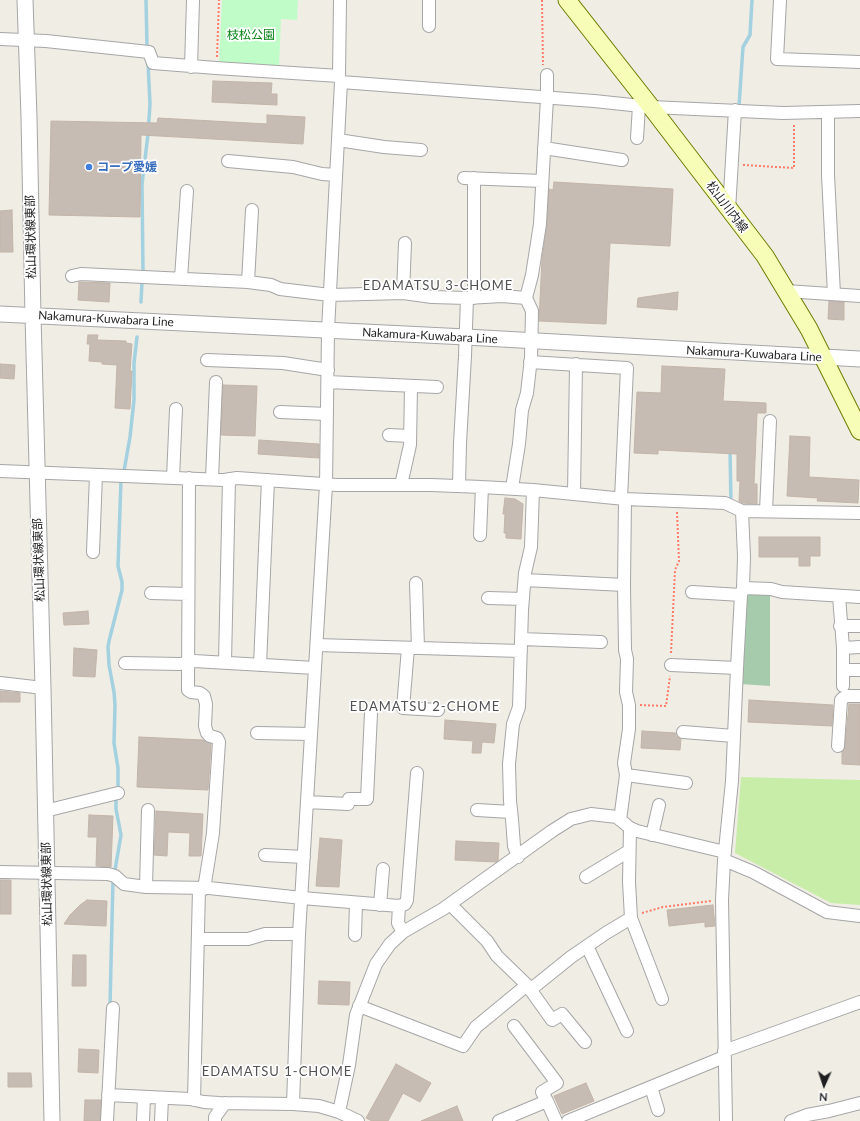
<!DOCTYPE html>
<meta charset="utf-8">
<style>
body{margin:0}
#map{position:relative;width:860px;height:1121px;overflow:hidden;background:#f0ede5;font-family:Lato,sans-serif}
canvas{display:block}
.north{position:absolute;left:804px;top:1065px;width:40px;height:40px;-webkit-text-stroke:3px #fff;paint-order:stroke;rotate:183deg;font-size:11px;font-weight:700;line-height:16px;text-align:center;color:#1f1f1f}
.north::after{content:'';display:block;margin:auto;width:14px;height:18px;background:#1f1f1f;clip-path:polygon(50% 0,100% 100%,50% 72%,0 100%)}
</style>
<div id="map">
<canvas width="860" height="1121"></canvas>
<div class="north">N</div>
</div>
<script>
const ctx = document.querySelector('canvas').getContext('2d');
ctx.lineJoin = 'round';
function fillPath(path, color) { ctx.fillStyle = color; ctx.fill(path, 'evenodd'); }
const shape = rows => new Path2D(rows.map(r => 'M' + r).join(''));
function trace(path, color, width, dash) { ctx.strokeStyle = color; ctx.lineWidth = width; ctx.lineCap = dash ? 'butt' : 'round'; ctx.setLineDash(dash || []); ctx.stroke(path); }
function write(font, color, halo, rows, align = 'center') {
  ctx.font = font + ' Lato,"Noto Sans JP",sans-serif'; ctx.lineWidth = 3.5; ctx.setLineDash([]); ctx.textBaseline = 'middle'; ctx.strokeStyle = halo; ctx.fillStyle = color; for (const [text, x, y, turn = 0] of rows) {
    ctx.save(); ctx.translate(x, y); ctx.rotate((+turn || 0) * Math.PI / 180); ctx.textAlign = isNaN(turn) ? turn : align; if (halo) ctx.strokeText(text, 0, 0); ctx.fillText(text, 0, 0); ctx.restore();
  }
}
fillPath(shape([
 [741,777,860,780,860,905,831,903,735,853]
]), '#c8eda9');
fillPath(shape([
 [747,593,770,594,770,686,740,684,745,596]
]), '#a5cbac');
fillPath(shape([
 [222,0,298,0,297,20,281,19,279,68,219,66]
]), '#c0fcc7');
trace(shape([
 [146,0,147,46],
 [739,106,743,47,750,35,752,0],
 [143,271,142,184,148,134,150,104,148,63],
 [141,302,142,282],
 [730,450,731,504],
 [124,471,130,437,134,400,134,363,137,337],
 [118,786,118,768,114,743,115,705,114,692,109,665,108,647,109,641,122,590,122,582,118,566,121,480],
 [115,870,121,835,116,809,116,800],
 [110,1006,113,879]
]), '#a3d1e0', 3.5);
const building = shape([
 [213,81,272,83,271,94,277,94,277,105,212,102,213,81],
 [267,115,305,117,303,144,141,135,140,217,49,215,51,121,157,123,158,118,267,124,267,115],
 [554,182,673,189,670,246,610,243,606,324,539,321,542,259,547,225,549,189,553,190,554,182],
 [12,210,13,252,0,252,0,211,12,210],
 [79,282,110,283,109,302,78,300,79,282],
 [678,292,677,310,637,307,638,298,678,292],
 [829,301,844,302,844,320,828,319,829,301],
 [88,335,98,335,97,340,126,341,126,343,132,344,130,371,132,371,130,409,115,408,117,365,102,364,102,362,89,361,90,344,87,344,88,335],
 [0,364,15,365,14,379,0,378,0,364],
 [662,366,725,369,723,401,766,403,766,413,757,413,754,484,757,484,757,504,742,503,739,501,740,481,737,481,737,454,658,450,658,454,634,453,637,392,661,393,662,366],
 [223,385,257,386,255,436,221,435,223,385],
 [790,436,810,437,809,477,859,480,858,503,817,501,818,498,787,496,790,436],
 [259,440,319,444,319,458,258,454,259,440],
 [505,498,515,499,523,504,521,539,506,538,506,533,504,533,505,514,503,514,505,498],
 [759,537,820,537,820,556,810,556,810,566,799,566,799,557,759,557,759,537],
 [88,611,89,624,64,625,63,613,88,611],
 [74,648,97,650,95,677,73,676,74,648],
 [0,691,20,693,20,702,0,702,0,691],
 [749,700,833,705,832,726,748,722,749,700],
 [849,704,860,704,860,765,842,764,842,752,845,746,849,704],
 [445,720,496,724,494,743,482,742,481,753,472,753,473,741,444,739,445,720],
 [642,731,676,733,676,736,681,739,680,750,641,748,642,731],
 [139,737,203,740,211,744,208,790,137,787,139,737],
 [156,811,203,814,201,856,189,856,190,833,168,832,167,856,154,855,156,811],
 [89,815,113,816,111,867,96,866,97,837,88,837,89,815],
 [320,838,342,840,339,887,316,886,320,838],
 [456,841,499,843,498,861,496,862,455,860,456,841],
 [0,880,11,880,11,914,0,914,0,880],
 [87,900,107,901,106,926,64,924,70,915,80,905,87,900],
 [713,905,715,926,705,927,705,922,669,926,667,910,713,905],
 [73,955,86,955,86,986,72,986,73,955],
 [319,981,350,982,349,1005,318,1004,319,981],
 [79,1049,99,1050,98,1073,78,1072,79,1049],
 [396,1064,431,1083,420,1102,403,1093,388,1121,372,1121,366,1118,396,1064],
 [8,1073,31,1073,32,1087,8,1087,8,1073],
 [586,1083,594,1101,562,1114,554,1096,586,1083],
 [85,1100,101,1100,100,1121,84,1121,85,1100],
 [457,1106,463,1121,421,1121,457,1106]
]);
fillPath(building, '#c6bcb4');
trace(building, '#c3b4a7', 1);
const minor = shape([
 [780,0,777,59,860,62],
 [429,26,429,0],
 [0,39,46,41,149,52,153,63,216,68,339,76],
 [191,67,193,0],
 [341,82,594,101,651,107,783,113,860,111],
 [828,112,828,175,834,294],
 [637,138,639,106],
 [338,140,384,147,421,150],
 [544,148,622,160],
 [228,161,293,167,322,174,336,175],
 [464,178,542,181],
 [729,210,735,110],
 [72,276,81,274,248,282,271,285,280,289,330,295,403,293,432,297,467,298,502,296,526,298],
 [181,278,187,191],
 [248,282,252,210],
 [786,291,860,296],
 [403,293,405,243],
 [474,298,474,178],
 [207,360,283,363,328,370],
 [530,362,627,368,621,499],
 [328,382,437,387],
 [280,412,327,414],
 [389,435,410,436],
 [0,471,224,480,237,478,337,485,431,485,482,487,533,490,625,499,725,503,742,511,860,513],
 [173,478,176,409],
 [189,478,188,685,188,690,191,692,200,693,204,696,206,704,205,726,207,733,210,736,217,738,219,742,213,833,204,889],
 [212,479,216,382],
 [401,485,410,445,411,386],
 [459,486,460,443,465,356,467,298],
 [512,488,519,444,522,410,527,393,531,358,532,311,526,298,532,275,540,224,547,98,547,75],
 [574,494,576,364],
 [766,511,770,421],
 [480,535,482,487],
 [93,552,96,475],
 [525,580,624,585],
 [416,583,418,648],
 [743,588,771,589,782,592,860,597],
 [692,592,741,595],
 [151,593,188,594],
 [839,596,843,648,843,686],
 [488,598,523,599],
 [840,626,860,626],
 [521,639,601,642],
 [317,645,521,651],
 [408,648,403,708,438,710],
 [843,648,860,647],
 [225,662,229,479],
 [125,663,180,664,194,661,315,668],
 [260,665,268,480],
 [671,665,737,668],
 [843,670,860,670],
 [0,683,43,688],
 [683,732,734,736],
 [257,733,311,734],
 [838,746,841,700,843,698,847,696,860,696],
 [626,775,686,783],
 [307,802,348,804,349,799,367,799,371,713],
 [477,810,511,812],
 [45,811,118,793],
 [620,820,626,775,624,763,629,729,629,705,626,692,627,659,625,650,624,585,625,499],
 [630,828,629,882,631,918,662,999],
 [652,835,659,805],
 [265,855,304,857],
 [518,857,514,846,512,819,510,801,509,764,513,724,519,707,522,610,525,573,531,547,533,490],
 [724,860,753,872,827,912,860,916],
 [0,872,108,874,115,876,124,884,146,887,209,888,302,898,399,906,398,923,403,932],
 [586,877,629,851],
 [146,887,148,810],
 [380,905,383,869],
 [399,906,405,904,407,900,417,773],
 [355,935,356,903],
 [198,939,248,939,265,934,299,934],
 [587,946,627,1031],
 [527,985,552,1020,562,1014,585,1042],
 [530,990,571,957,606,933,631,918],
 [359,1006,463,1046,476,1027,527,985,497,956,487,941,450,904],
 [514,1026,557,1083,542,1092,547,1101],
 [724,1051,860,1002],
 [651,1087,658,1110],
 [108,1095,190,1099,204,1102,219,1103,293,1104,319,1106,339,1112,358,1121],
 [194,1100,199,889],
 [293,1104,299,934,326,485,328,330,341,82,339,76,340,0],
 [339,1112,349,1065,356,1015,376,964,390,944,403,932,443,909,552,831,571,819,591,814,617,817,630,828,637,831,725,852],
 [107,1121,113,1008],
 [143,1121,144,1097],
 [161,1121,162,1098],
 [215,1121,215,1117,225,1103],
 [499,1121,547,1101,556,1121],
 [568,1121,724,1057],
 [726,1121,722,900,724,860,732,781,737,668,741,595,743,588,744,557,742,511],
 [791,1121,807,1115,829,1111,860,1103]
]);
const tertiary = shape([
 [25,0,29,117,33,316,43,688,52,1121],
 [0,314,466,337,860,359]
]);
const secondary = shape([
 [567,0,651,107,765,256,809,329,860,431]
]);
trace(minor, '#a6a6a6', 14);
trace(tertiary, '#a6a6a6', 17);
trace(secondary, '#6c7c00', 19);
trace(shape([
 [542,0,543,65],
 [217,57,219,0],
 [743,165,794,168,794,123],
 [671,653,675,570,679,561,677,512],
 [640,705,666,706,670,676],
 [642,913,663,907,711,901]
]), '#ff7b67', 2, [2, 2]);
trace(minor, '#fff', 12);
trace(tertiary, '#fff', 15);
trace(secondary, '#f7fdb7', 17);
for (const [x, y, r, color] of [
 [89,167,4,"#3f7fe0"]
]) { const dot = new Path2D(); dot.arc(x, y, r, 0, 2 * Math.PI); ctx.fillStyle = color; ctx.fill(dot); trace(dot, '#fff', 1.5); }
write('12px', '#068414', '#fff', [
 ["枝松公園",251,35]
]);
write('bold 12px', '#366cbe', '#fff', [
 ["コープ愛媛",97,167]
], 'left');
write('12px', '#1f1f1f', '#fff', [
 ["松山川内線",727,207,53],
 ["松山環状線東部",31,237,-91],
 ["Nakamura-Kuwabara Line",106,319,3],
 ["Nakamura-Kuwabara Line",430,336,3],
 ["Nakamura-Kuwabara Line",754,354,3],
 ["松山環状線東部",39,560,-92],
 ["松山環状線東部",47,884,-91]
]);
ctx.letterSpacing = '1px';
write('13px', '#525252', '#fff', [
 ["EDAMATSU 3-CHOME",438,286],
 ["EDAMATSU 2-CHOME",425,707],
 ["EDAMATSU 1-CHOME",277,1072]
]);
ctx.letterSpacing = '0px';
</script>
